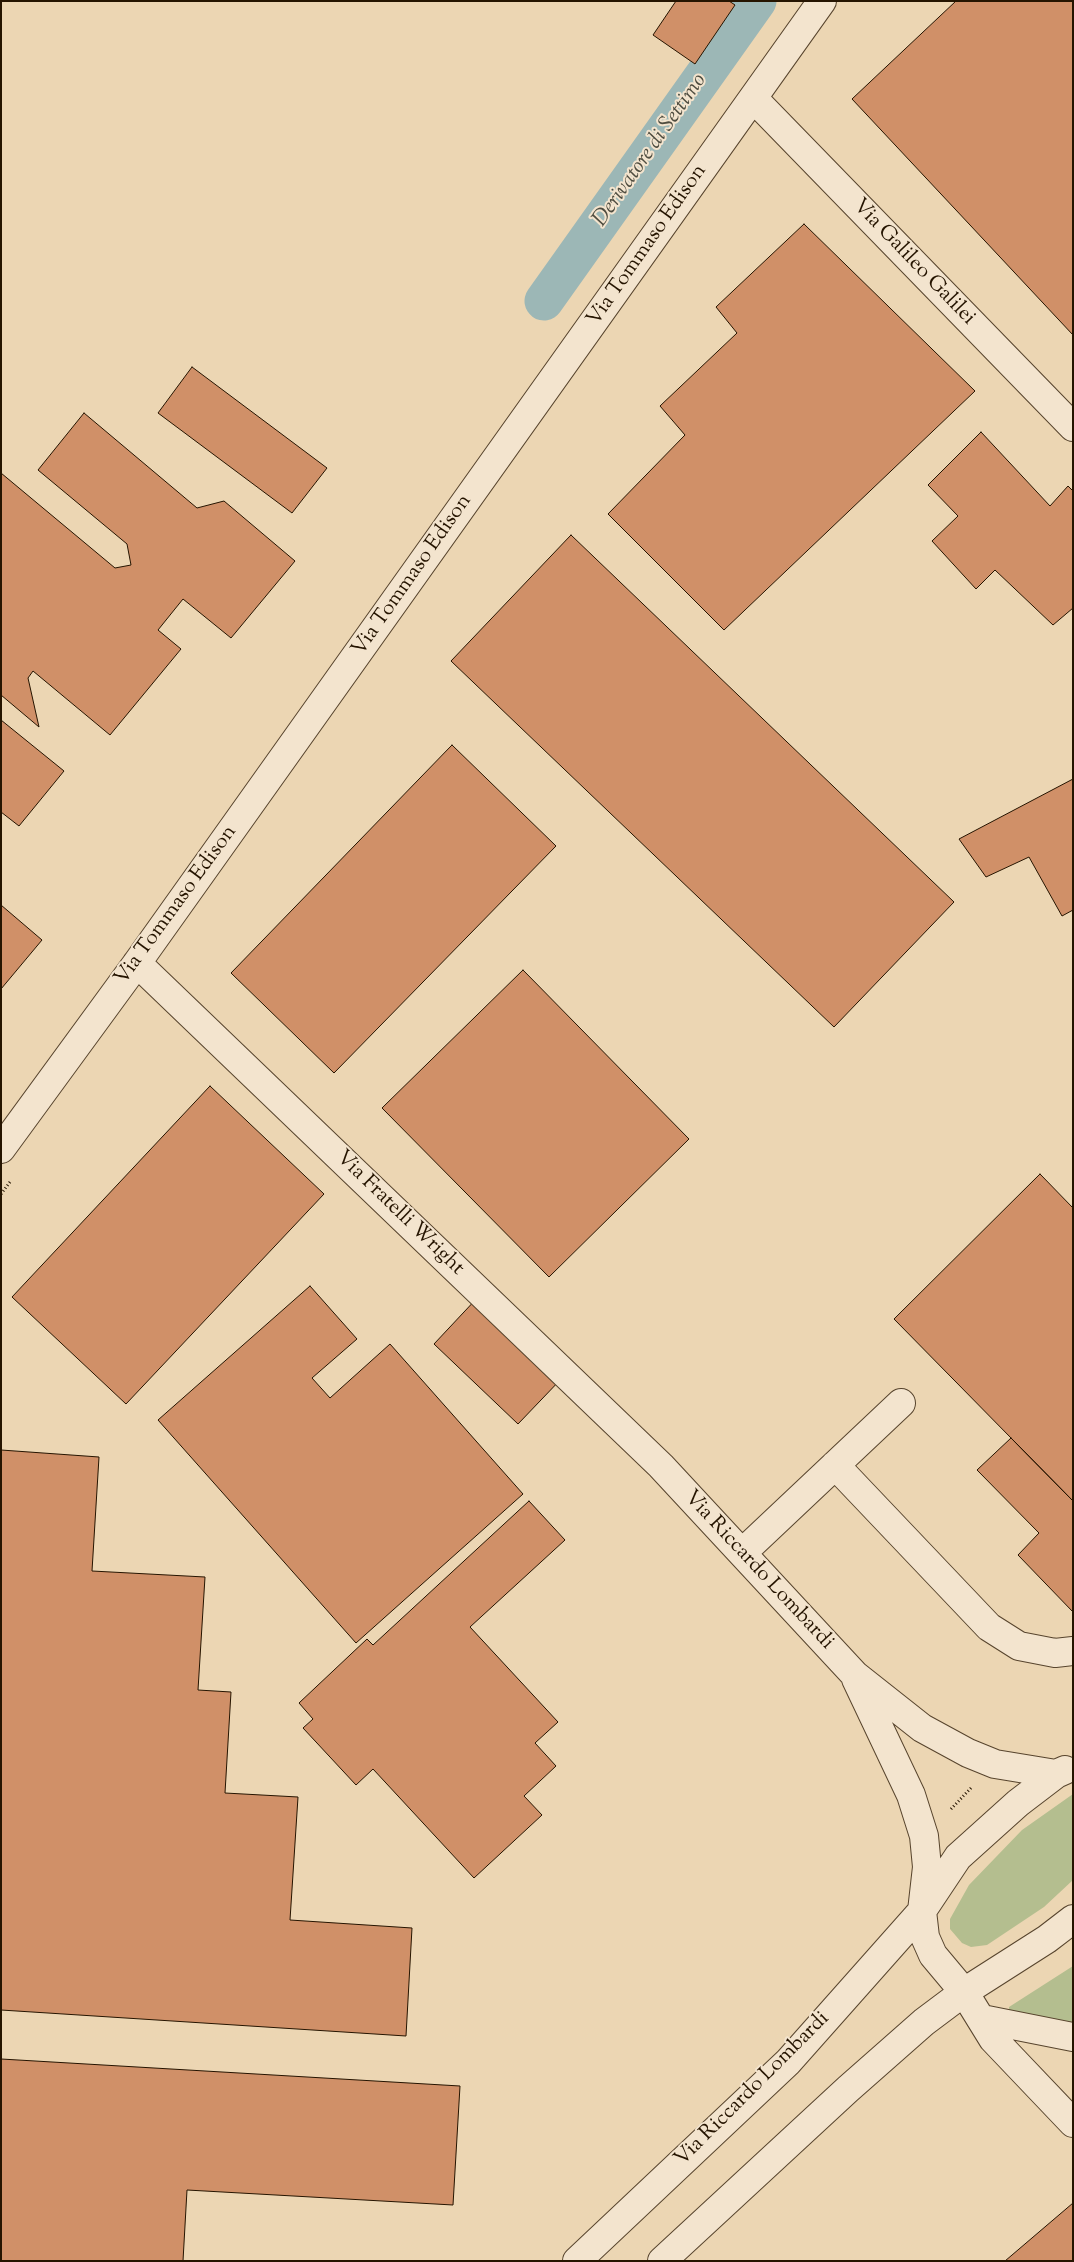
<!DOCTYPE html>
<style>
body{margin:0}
#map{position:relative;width:1074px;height:2262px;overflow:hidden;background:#ecd6b3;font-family:"Sorts Mill Goudy",serif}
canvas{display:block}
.frame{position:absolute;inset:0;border:2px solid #251400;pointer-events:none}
</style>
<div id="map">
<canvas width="1074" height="2262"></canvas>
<div class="frame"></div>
</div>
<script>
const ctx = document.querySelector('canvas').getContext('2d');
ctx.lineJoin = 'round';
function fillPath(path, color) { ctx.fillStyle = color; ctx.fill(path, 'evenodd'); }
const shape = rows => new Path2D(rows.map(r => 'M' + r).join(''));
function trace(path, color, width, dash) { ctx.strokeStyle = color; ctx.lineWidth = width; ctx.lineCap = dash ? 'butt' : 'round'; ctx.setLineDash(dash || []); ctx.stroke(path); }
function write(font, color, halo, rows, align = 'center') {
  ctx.font = font + ' "Sorts Mill Goudy",serif'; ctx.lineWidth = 4; ctx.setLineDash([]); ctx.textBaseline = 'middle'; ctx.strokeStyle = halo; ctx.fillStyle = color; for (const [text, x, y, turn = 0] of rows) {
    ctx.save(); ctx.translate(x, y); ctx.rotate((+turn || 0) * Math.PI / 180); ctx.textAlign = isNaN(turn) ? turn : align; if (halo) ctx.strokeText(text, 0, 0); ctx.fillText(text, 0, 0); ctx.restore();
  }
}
fillPath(shape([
 [1073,1794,1073,1880,1044,1907,987,1945,971,1947,962,1943,950,1929,950,1919,969,1885,1022,1830],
 [1073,1966,1073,2022,1009,2012,1009,2007]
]), '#b4be8f');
trace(shape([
 [544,301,757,1]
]), '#9cb7b6', 39);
const building = shape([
 [676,1,729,1,735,5,695,64,653,35,676,1],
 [956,1,1073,1,1073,335,852,99,956,1],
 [804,224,975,391,724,630,608,514,685,435,660,406,737,333,716,307,804,224],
 [192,367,327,468,292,513,158,413,192,367],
 [84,413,197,508,224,501,295,561,231,638,183,599,158,630,181,649,110,735,33,671,28,678,39,727,1,695,1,473,115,568,131,565,127,544,38,470,84,413],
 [981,432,1050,506,1068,486,1073,491,1073,608,1053,625,995,570,976,589,932,541,958,516,928,485,981,432],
 [571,535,954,902,834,1027,451,661,571,535],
 [1,720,64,771,19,826,1,812,1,720],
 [452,745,556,846,334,1073,231,973,452,745],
 [1073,779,1073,910,1062,916,1029,857,986,877,959,839,1073,779],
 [1,905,42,940,1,989,1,905],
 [523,970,689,1139,549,1277,382,1108,523,970],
 [210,1086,324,1194,126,1404,12,1297,210,1086],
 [1040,1174,1073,1208,1073,1501,894,1319,1040,1174],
 [310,1286,357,1339,312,1378,330,1398,390,1344,523,1494,356,1643,158,1420,310,1286],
 [479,1296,563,1377,518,1424,434,1344,479,1296],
 [1011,1438,1073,1501,1073,1612,1018,1555,1039,1533,977,1470,1011,1438],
 [1,1450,99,1457,92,1571,205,1577,198,1690,231,1692,225,1793,298,1797,290,1920,412,1928,406,2036,1,2010,1,1450],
 [529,1501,565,1540,470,1627,558,1722,535,1743,556,1766,524,1796,542,1815,474,1878,373,1769,356,1785,303,1728,313,1719,299,1703,367,1639,373,1645,529,1501],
 [1,2059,460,2086,453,2205,187,2190,183,2261,1,2261,1,2059],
 [1073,2203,1073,2261,1005,2261,1073,2203]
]);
fillPath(building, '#d09068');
trace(building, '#251400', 1);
const minor = shape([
 [753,98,1073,427],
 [137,963,661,1466,855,1675,922,1728,968,1753,995,1764,1056,1774],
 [1,1149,137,963,822,1],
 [835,1465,989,1627,1019,1646,1055,1653,1073,1651],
 [742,1553,901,1403],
 [856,1679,911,1795,924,1836,927,1867,922,1911,925,1937,933,1955,964,1992,993,2039,1073,2123],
 [982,2019,1073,2037],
 [577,2261,788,2062,922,1911,958,1857,1018,1803,1056,1774,1065,1770],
 [662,2261,848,2089,924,2022,964,1992,1047,1939,1073,1919]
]);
trace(minor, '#57442d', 30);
trace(shape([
 [1,1194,10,1182],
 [951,1809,971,1788]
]), '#251400', 3, [1, 2.5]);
trace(minor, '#f3e4ce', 28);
write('21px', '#251400', '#f3e4ce', [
 ["Via Tommaso Edison",648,246,-55],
 ["Via Galileo Galilei",913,263,46],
 ["Via Tommaso Edison",413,576,-55],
 ["Via Tommaso Edison",177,906,-54],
 ["Via Fratelli Wright",399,1214,44],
 ["Via Riccardo Lombardi",758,1571,47],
 ["Via Riccardo Lombardi",753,2090,-45]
]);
write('italic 22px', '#4f4d40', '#f3e4ce', [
 ["Derivatore di Settimo",651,151,-55]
]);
</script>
